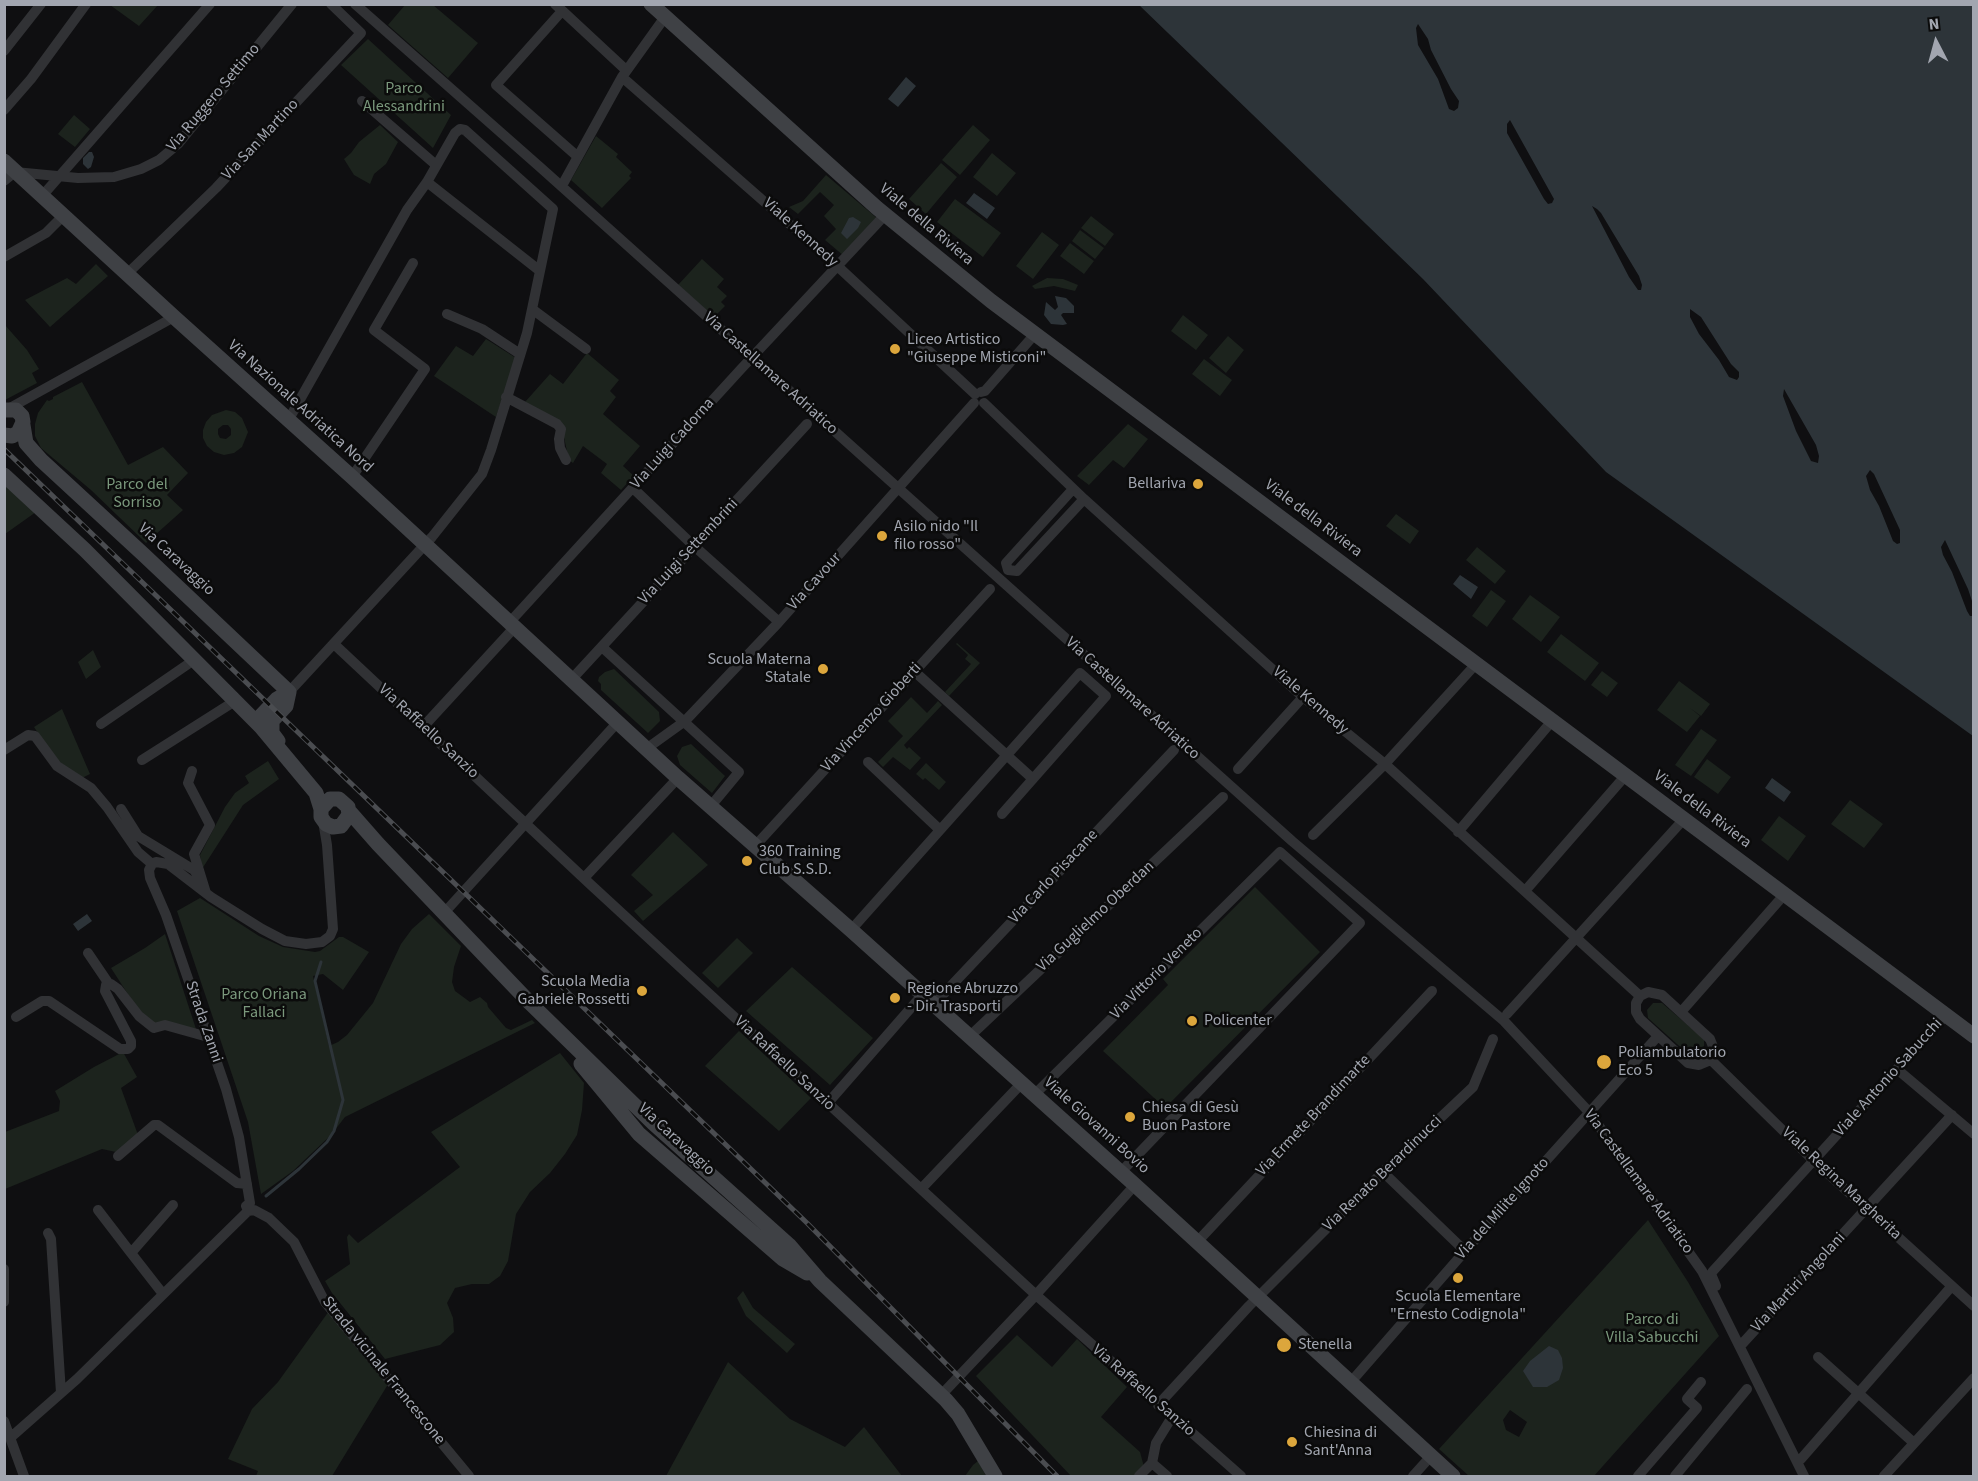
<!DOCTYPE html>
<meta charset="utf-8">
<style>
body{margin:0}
#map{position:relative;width:1978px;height:1481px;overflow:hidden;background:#0f0f11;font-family:"Source Sans 3",sans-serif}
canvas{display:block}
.frame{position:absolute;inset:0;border:6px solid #a2a6b0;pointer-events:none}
.north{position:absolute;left:1906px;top:12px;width:60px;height:60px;-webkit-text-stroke:4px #0b0b0b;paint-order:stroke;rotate:354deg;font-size:16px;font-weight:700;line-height:24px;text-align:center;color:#a2a6b0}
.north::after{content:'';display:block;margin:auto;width:21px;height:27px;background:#a2a6b0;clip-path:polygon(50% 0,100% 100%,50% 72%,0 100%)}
</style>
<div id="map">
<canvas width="1978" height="1481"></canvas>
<div class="frame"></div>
<div class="north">N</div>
</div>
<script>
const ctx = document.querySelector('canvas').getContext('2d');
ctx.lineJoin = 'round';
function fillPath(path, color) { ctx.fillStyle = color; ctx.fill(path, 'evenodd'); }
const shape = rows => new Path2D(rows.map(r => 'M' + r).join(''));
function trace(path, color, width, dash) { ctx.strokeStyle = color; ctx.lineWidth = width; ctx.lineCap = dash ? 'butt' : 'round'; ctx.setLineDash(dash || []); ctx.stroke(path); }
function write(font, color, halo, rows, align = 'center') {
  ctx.font = font + ' "Source Sans 3",sans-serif'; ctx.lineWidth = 5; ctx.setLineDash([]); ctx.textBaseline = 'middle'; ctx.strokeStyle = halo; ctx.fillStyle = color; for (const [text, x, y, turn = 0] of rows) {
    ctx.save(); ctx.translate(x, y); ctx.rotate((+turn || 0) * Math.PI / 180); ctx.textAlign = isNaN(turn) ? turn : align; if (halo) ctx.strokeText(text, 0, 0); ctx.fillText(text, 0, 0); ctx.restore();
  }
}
fillPath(shape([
 [110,5,158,5,139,26],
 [405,5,433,5,478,43,448,78,388,25],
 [368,39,451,115,433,148,341,65],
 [74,115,90,129,75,147,58,134],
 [380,125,398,142,386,164,374,174,370,184,354,175,344,159,351,153,359,142],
 [973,125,990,140,960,175,942,160],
 [596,136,618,154,616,157,632,172,629,176,631,178,602,208,571,180],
 [992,153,1016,173,997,196,973,177],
 [941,163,957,177,926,214,909,199],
 [826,175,878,219,844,256,825,240,836,229,824,216,834,205,820,192,798,214,789,207,803,201],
 [955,199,1001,233,983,257,937,222],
 [1091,216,1114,234,1105,246,1081,228],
 [1080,230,1104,248,1095,259,1072,241],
 [1042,232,1059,245,1033,279,1016,266],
 [1070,243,1094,261,1084,274,1060,256],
 [702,259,724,279,717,287,727,296,721,302,725,306,714,317,678,285],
 [96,264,108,276,50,327,25,300,67,278,76,284],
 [1047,278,1063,279,1078,285,1075,291,1054,286,1035,289,1032,286],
 [1183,315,1208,335,1196,350,1171,331],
 [5,325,27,350,39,369,32,373,37,383,5,400],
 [1228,336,1244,350,1226,373,1209,358],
 [486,339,516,358,496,417,434,376,456,346,473,356],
 [587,353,619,380,610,391,616,397,603,414,640,446,623,466,634,476,621,490,601,473,607,464,583,446,573,463,569,460,563,433,525,402,550,374,563,384],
 [1204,359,1232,380,1220,396,1192,374],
 [82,382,128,465,163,447,188,473,167,495,183,510,146,543,91,490,41,448,35,436,35,424,38,413,47,400,49,401,53,399,53,397],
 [226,410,235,412,242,418,248,432,242,447,234,453,224,455,214,452,207,446,203,438,203,430,206,422,212,415],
 [223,425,228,425,231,429,231,435,226,439,220,438,218,434,218,429],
 [1128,424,1148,439,1124,468,1113,460,1089,485,1077,476],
 [4,485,36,512,5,534,4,534],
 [1396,514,1419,531,1410,544,1386,526],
 [1477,547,1506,571,1495,584,1466,560],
 [1491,590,1506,601,1487,627,1472,616],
 [1530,595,1560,617,1541,642,1512,619],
 [1561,634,1599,663,1585,681,1547,652],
 [957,643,980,663,949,696,945,692,971,664,965,659,968,655,956,644],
 [93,650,101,667,86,679,78,662],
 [614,669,659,712,660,721,648,733,601,690,601,684,598,681,599,677,605,672],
 [1602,671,1618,683,1607,697,1591,685],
 [1679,681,1710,704,1701,716,1690,708,1700,716,1687,732,1657,710],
 [911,697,927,713,938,701,942,705,904,745,907,749,909,747,921,758,910,770,893,757,883,767,878,762,903,736,888,721],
 [62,709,90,774,82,778,55,759,34,727],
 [1701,729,1717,740,1691,776,1675,765],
 [691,744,725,776,712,793,680,765,677,756,682,747],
 [1707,759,1731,777,1718,794,1694,777],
 [268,761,279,779,243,805,202,869,200,855,225,807,235,793,249,783,245,776],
 [926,763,946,782,939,790,925,778,923,780,916,774],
 [1850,800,1883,824,1864,848,1831,824],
 [1779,816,1806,836,1788,861,1761,840],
 [673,832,708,865,643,921,634,911,653,895,631,875],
 [1255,887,1320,952,1165,1108,1103,1051,1168,985,1163,979],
 [200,898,259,936,283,947,315,952,320,951,339,937,343,937,369,952,343,990,323,974,313,976,329,1046,338,1042,347,1035,373,1003,401,944,412,929,429,914,461,946,454,967,452,982,455,991,470,1002,480,997,487,1003,488,1007,506,1028,511,1030,532,1020,535,1023,345,1117,331,1135,293,1171,261,1194,248,1122,177,911],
 [165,934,196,1029,151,1023,133,1002,111,968,145,948],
 [737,938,753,953,718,988,702,973],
 [792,967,873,1038,830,1085,746,1011],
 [1653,1003,1662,1003,1704,1039,1704,1046,1697,1053,1687,1053,1648,1018,1647,1010],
 [739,1031,811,1098,779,1131,705,1066],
 [123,1052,137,1077,121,1088,138,1135,116,1152,102,1149,5,1189,5,1132,59,1111,60,1101,55,1091,94,1067],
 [560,1053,584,1083,582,1110,577,1135,565,1154,550,1173,530,1192,516,1214,508,1261,500,1276,489,1284,472,1284,455,1288,447,1303,453,1318,454,1332,440,1345,385,1359,332,1293,325,1281,350,1264,347,1237,349,1234,358,1243,460,1167,431,1132],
 [1648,1220,1688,1282,1719,1336,1594,1476,1469,1476,1439,1449],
 [1510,1410,1527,1422,1519,1437,1506,1430,1503,1420],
 [743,1291,753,1308,795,1344,787,1353,746,1316,737,1298],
 [329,1311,390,1381,332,1476,256,1476,258,1471,228,1459,252,1409,278,1382],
 [1017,1335,1052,1367,1077,1339,1127,1387,1101,1417,1140,1452,1144,1467,1134,1476,1071,1476,976,1376],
 [728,1362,790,1419,845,1447,864,1427,902,1476,666,1476],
 [978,1461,986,1476,965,1476,973,1465]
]), '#1c231d');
fillPath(shape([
 [1139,5,1973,5,1973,736,1606,472,1423,279],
 [906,77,916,86,898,107,888,99],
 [89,152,92,152,94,157,91,167,88,169,83,164,83,158],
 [974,193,995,208,987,219,966,203],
 [853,217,861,222,858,228,847,239,841,233,849,218],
 [1055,296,1066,298,1074,306,1074,313,1063,313,1061,315,1067,324,1063,325,1051,324,1044,315,1046,302,1055,310,1058,307],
 [1460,575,1478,587,1471,599,1453,584],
 [1772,778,1791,792,1784,802,1765,788],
 [87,914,92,921,78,931,73,924],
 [1549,1346,1558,1350,1562,1358,1563,1368,1559,1380,1547,1387,1533,1387,1523,1371,1530,1361]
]), '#2d3439');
fillPath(shape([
 [1418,24,1428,39,1431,50,1451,89,1459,101,1458,108,1454,111,1449,109,1438,79,1418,45,1416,28],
 [1510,120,1554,199,1552,203,1548,204,1544,199,1507,133,1507,124],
 [1592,206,1597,209,1601,213,1639,276,1642,285,1641,290,1638,290,1629,277],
 [1690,309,1701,317,1731,364,1739,372,1739,377,1737,380,1729,377,1719,360,1699,334,1690,317],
 [1784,389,1816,445,1819,456,1818,463,1811,461,1796,431,1783,396],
 [1870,470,1874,474,1900,530,1900,543,1897,544,1893,541,1879,506,1870,490,1866,476],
 [1945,540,1968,589,1973,604,1973,616,1970,616,1967,611,1952,572,1943,555,1941,547]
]), '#0f0f11');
trace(shape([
 [266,1196,299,1169,327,1142,334,1131,343,1100,315,981,321,962]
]), '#2d3439', 3);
trace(shape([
 [355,4,541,168,1292,841,1504,1021,1589,1112,1702,1271,1804,1476],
 [555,4,626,70],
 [562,11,496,85,578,157],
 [4,51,41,4],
 [622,77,833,262,975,394],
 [362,101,436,165],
 [4,110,31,79,86,4],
 [4,181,15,172,78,178,114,177,141,169,159,160,178,144,292,4],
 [427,182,540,271],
 [564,182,622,77,665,17],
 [43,195,210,4],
 [4,257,46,233,64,215],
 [127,274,216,188,361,33,331,4],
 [532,309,586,349],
 [447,314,482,329,520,354],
 [981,392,985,391,1035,334],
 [506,397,557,424,561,429,559,439,560,448,566,460],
 [984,403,1084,499,1303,697,1385,764,1640,996],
 [8,409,174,317],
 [352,477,425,369,374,330,413,263],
 [633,488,693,545,779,622],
 [1073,489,1006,563,1008,570,1017,571,1084,499],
 [509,623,741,369,885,215],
 [334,644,590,884,1036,1295,1241,1476],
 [602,647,739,772,710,807],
 [914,671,1033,779],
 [571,680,807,424],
 [289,692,432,537,482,474,491,450,527,333,553,209,465,130,460,129,455,133,427,182,407,210,289,419],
 [101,724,194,660],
 [423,727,514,628],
 [646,749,685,721,778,623,974,403],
 [4,750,28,735,35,736,57,766,91,788,107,807,138,852,152,864],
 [142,760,235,701],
 [868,762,940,830],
 [1238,769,1303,697],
 [192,771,188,783,210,825,194,854,206,893],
 [121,809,138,836,194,870,198,876],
 [1458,832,1552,721],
 [1313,835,1385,764,1476,664],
 [755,846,990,589],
 [584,878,678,778],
 [1525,891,1626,775],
 [444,913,617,723],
 [851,930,1080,673,1106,696,1002,814],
 [88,953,109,984],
 [1648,992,1662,995,1710,1039,1714,1049,1711,1060,1699,1065,1688,1063,1640,1019,1636,1012,1636,1003,1640,996,1648,992],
 [934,1004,1174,750],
 [1681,1012,1784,895],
 [1507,1014,1684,819],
 [16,1017,42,1001,49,1001,120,1049,128,1049,131,1046,131,1041,105,991,106,985,111,984,118,989,139,1016,154,1028,165,1025,208,1037],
 [969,1037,1223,797],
 [1711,1060,1813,1160,1974,1306],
 [1898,1070,1974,1134],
 [1034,1095,1280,852,1360,923,1121,1172],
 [827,1104,923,994],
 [118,1156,154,1125,158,1125,237,1183,247,1184],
 [1383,1172,1465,1251],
 [921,1189,1021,1084],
 [250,1203,239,1137,226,1089,166,915,150,878,149,870,152,864,156,862,168,864,211,897,262,929,285,941,306,944,322,942,330,936,333,929,327,845,323,821],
 [250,1203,246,1206,248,1211,254,1210,269,1218,294,1242,325,1302,469,1476],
 [98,1210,131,1253,173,1205],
 [48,1233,51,1239,61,1393],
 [1197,1242,1432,991],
 [131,1253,163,1294],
 [4,1269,4,1302],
 [1716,1286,1711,1274,1713,1271,1946,1015],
 [1742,1344,1952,1115],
 [1818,1357,1914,1443],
 [1350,1383,1465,1251,1658,1036],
 [939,1393,945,1391,1033,1298,1135,1185],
 [1158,1405,1249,1306,1383,1172,1473,1087,1493,1039],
 [4,1421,24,1476],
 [10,1438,77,1379,248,1211],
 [1801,1459,1951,1287],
 [1152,1463,1167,1476],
 [1139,1476,1152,1463,1156,1443,1172,1417],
 [1413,1476,1431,1456],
 [1638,1476,1697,1408,1687,1399,1701,1382],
 [1675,1476,1747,1389],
 [1884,1476,1974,1378]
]), '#313235', 10);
trace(shape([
 [651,4,877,208,991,301,1974,1036],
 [4,161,174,317,352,477,678,778,851,930,1135,1185,1453,1476],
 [4,410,16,410,22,416,23,422,18,433,12,436,4,435],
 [23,425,26,443,41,460,144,555,289,692,286,706,272,721,272,733,278,741],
 [4,475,85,550,261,727,316,793,321,809,321,817,326,824,333,827,341,826,349,815,348,807,339,799,330,799,321,809],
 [261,727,261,716,277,699,289,692],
 [349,811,378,844,530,1003,653,1123,789,1245,820,1281,946,1400,958,1414,995,1476],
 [581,1064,639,1134,783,1259,807,1273]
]), '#3f4145', 15);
const rail = shape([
 [4,449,807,1223,1057,1476]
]);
trace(rail, '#4a4c50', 5);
trace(rail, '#0b0b0b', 3, [9]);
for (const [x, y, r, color] of [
 [895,349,6,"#dca63c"],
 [1198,484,6,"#dca63c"],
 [882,536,6,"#dca63c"],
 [823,669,6,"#dca63c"],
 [747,861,6,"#dca63c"],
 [642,991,6,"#dca63c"],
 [895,998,6,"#dca63c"],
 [1192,1021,6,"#dca63c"],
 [1604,1062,8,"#dca63c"],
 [1130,1117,6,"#dca63c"],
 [1458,1278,6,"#dca63c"],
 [1284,1345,8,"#dca63c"],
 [1292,1442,6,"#dca63c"]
]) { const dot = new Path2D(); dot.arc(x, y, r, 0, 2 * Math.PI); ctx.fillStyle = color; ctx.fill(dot); trace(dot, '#0b0b0b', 2); }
write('16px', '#7b997d', '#0b0b0b', [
 ["Parco",404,89],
 ["Alessandrini",404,107],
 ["Parco del",137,485],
 ["Sorriso",137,503],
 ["Parco Oriana",264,995],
 ["Fallaci",264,1013],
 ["Parco di",1652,1320],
 ["Villa Sabucchi",1652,1338]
]);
write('16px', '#a2a6b0', '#0b0b0b', [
 ["Via Ruggero Settimo",214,98,-50],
 ["Via San Martino",261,140,-47],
 ["Viale della Riviera",926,225,40],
 ["Viale Kennedy",800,233,42],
 ["Via Castellamare Adriatico",770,374,42],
 ["Via Nazionale Adriatica Nord",300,407,42],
 ["Via Luigi Cadorna",673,444,-48],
 ["Viale della Riviera",1313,519,37],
 ["Via Luigi Settembrini",689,552,-47],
 ["Via Caravaggio",176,560,43],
 ["Via Cavour",815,582,-48],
 ["Via Castellamare Adriatico",1132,699,42],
 ["Viale Kennedy",1310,701,41],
 ["Via Vincenzo Gioberti",872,718,-48],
 ["Via Raffaello Sanzio",428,732,43],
 ["Viale della Riviera",1702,810,37],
 ["Via Carlo Pisacane",1054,877,-47],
 ["Via Guglielmo Oberdan",1096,917,-43],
 ["Via Vittorio Veneto",1157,974,-45],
 ["Strada Zanni",203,1022,71],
 ["Via Raffaello Sanzio",784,1064,43],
 ["Viale Antonio Sabucchi",1889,1078,-48],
 ["Via Ermete Brandimarte",1314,1116,-47],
 ["Viale Giovanni Bovio",1096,1126,42],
 ["Via Caravaggio",676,1140,43],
 ["Via Renato Berardinucci",1383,1174,-44],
 ["Via Castellamare Adriatico",1638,1182,54],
 ["Viale Regina Margherita",1841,1184,43],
 ["Via del Milite Ignoto",1503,1209,-48],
 ["Via Martiri Angolani",1799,1283,-47],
 ["Strada vicinale Francescone",383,1371,51],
 ["Via Raffaello Sanzio",1143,1391,41]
]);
write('16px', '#a2a6b0', '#0b0b0b', [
 ["Liceo Artistico",907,340],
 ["\"Giuseppe Misticoni\"",907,358],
 ["Bellariva",1186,484,"right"],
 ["Asilo nido \"Il",894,527],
 ["filo rosso\"",894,545],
 ["Scuola Materna",811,660,"right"],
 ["Statale",811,678,"right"],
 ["360 Training",759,852],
 ["Club S.S.D.",759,870],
 ["Scuola Media",630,982,"right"],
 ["Gabriele Rossetti",630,1000,"right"],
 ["Regione Abruzzo",907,989],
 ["- Dir. Trasporti",907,1007],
 ["Policenter",1204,1021],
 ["Poliambulatorio",1618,1053],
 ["Eco 5",1618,1071],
 ["Chiesa di Gesù",1142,1108],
 ["Buon Pastore",1142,1126],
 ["Scuola Elementare",1458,1297,"center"],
 ["\"Ernesto Codignola\"",1458,1315,"center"],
 ["Stenella",1298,1345],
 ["Chiesina di",1304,1433],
 ["Sant'Anna",1304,1451]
], 'left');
</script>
